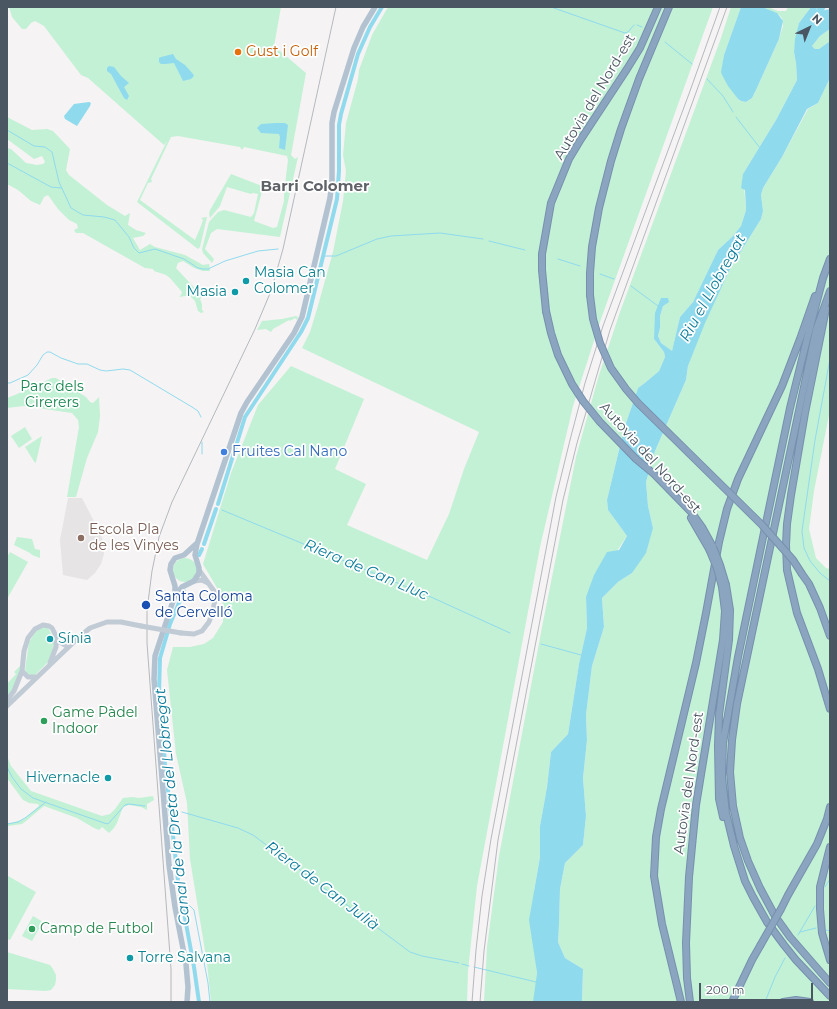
<!DOCTYPE html>
<meta charset="utf-8">
<style>
body{margin:0}
#map{position:relative;width:837px;height:1009px;overflow:hidden;background:#f5f3f3;font-family:Montserrat,sans-serif}
canvas{display:block}
.frame{position:absolute;inset:0;border:8px solid #4a5661;pointer-events:none}
.north{position:absolute;left:789px;top:8px;width:40px;height:40px;-webkit-text-stroke:3px #fff;paint-order:stroke;rotate:43deg;font-size:11px;font-weight:700;line-height:16px;text-align:center;color:#4a5661}
.north::after{content:'';display:block;margin:auto;width:14px;height:18px;background:#4a5661;clip-path:polygon(50% 0,100% 100%,50% 72%,0 100%)}
.scale{position:absolute;left:699px;top:983px;width:114px;height:18px;box-sizing:border-box;border:2px solid #4a5661;border-top:0;padding-left:5px;font-size:12px;line-height:14px;white-space:nowrap;color:#4a5661;-webkit-text-stroke:3px #fff;paint-order:stroke}
</style>
<div id="map">
<canvas width="837" height="1009"></canvas>
<div class="frame"></div>
<div class="north">N</div>
<div class="scale">200 m</div>
</div>
<script>
const ctx = document.querySelector('canvas').getContext('2d');
ctx.lineJoin = 'round';
function fillPath(path, color) { ctx.fillStyle = color; ctx.fill(path, 'evenodd'); }
const shape = rows => new Path2D(rows.map(r => 'M' + r).join(''));
function trace(path, color, width, dash) { ctx.strokeStyle = color; ctx.lineWidth = width; ctx.lineCap = dash ? 'butt' : 'round'; ctx.setLineDash(dash || []); ctx.stroke(path); }
function write(font, color, halo, rows, align = 'center') {
  ctx.font = font + ' Montserrat,sans-serif'; ctx.lineWidth = 3.5; ctx.setLineDash([]); ctx.textBaseline = 'middle'; ctx.strokeStyle = halo; ctx.fillStyle = color; for (const [text, x, y, turn = 0] of rows) {
    ctx.save(); ctx.translate(x, y); ctx.rotate((+turn || 0) * Math.PI / 180); ctx.textAlign = isNaN(turn) ? turn : align; if (halo) ctx.strokeText(text, 0, 0); ctx.fillText(text, 0, 0); ctx.restore();
  }
}
fillPath(shape([
 [68,498,82,498,101,535,104,543,104,554,101,564,95,573,87,580,63,575,60,540]
]), '#e6e4e5');
fillPath(shape([
 [9,7,281,7,274,46,306,73,291,155,295,159,298,157,280,237,217,229,211,233,205,249,214,259,212,263,203,253,202,249,209,222,218,212,224,210,251,217,254,213,258,194,253,193,251,194,227,187,220,206,210,218,209,214,210,210,231,174,262,186,263,188,254,221,273,228,277,227,284,201,284,193,288,160,287,156,244,147,242,150,240,147,178,136,171,137,151,179,152,182,148,183,140,200,195,240,201,226,203,220,201,218,207,217,200,247,198,249,137,202,167,141,164,145,88,78,81,75,44,26,35,21,31,23,26,29,22,29,12,17],
 [388,7,713,7,601,319,573,406,540,547,477,886,468,971,467,1002,211,1002,207,963,190,859,187,803,176,754,167,670,173,647,190,647,204,644,213,638,223,622,223,605,220,593,203,564,231,473,258,405,291,366,364,399,335,469,366,484,347,525,427,560,449,514,464,469,479,432,302,348,310,332,317,309,333,252,343,201,346,171,343,155,346,123,358,79,359,70,372,35],
 [731,7,741,7,724,55,722,75,738,99,741,101,746,102,752,98,756,90,779,39,783,26,782,18,779,15,762,7,768,7,778,11,786,11,788,7,811,7,799,23,794,52,796,63,797,80,776,120,743,174,746,210,741,226,732,237,718,250,693,302,680,317,672,352,661,343,658,336,660,328,660,316,663,306,661,298,655,329,654,339,664,352,665,357,659,371,646,382,638,388,624,429,607,500,608,510,627,536,586,597,587,628,579,664,568,734,551,752,547,787,540,826,540,857,534,891,534,948,537,973,535,997,533,1002,484,1002,487,947,499,856,543,622,576,457,599,375,620,312,721,38],
 [830,29,830,41,819,49,815,49,812,46,820,36],
 [830,78,830,410,814,491,809,529,816,558,826,568,830,569,830,1002,582,1002,583,969,565,958,558,942,559,925,560,889,565,863,583,845,586,816,583,778,587,740,586,715,592,666,604,627,602,598,618,582,632,573,653,528,648,506,646,482,655,451,686,380,688,366,704,323,730,269,761,219,763,211,761,195,763,188,782,157,808,109,818,103],
 [7,117,32,130,47,129,53,131,70,149,66,170,69,175,107,205,125,216,130,213,128,225,136,230,146,233,143,236,133,238,140,250,150,244,155,247,185,255,203,265,209,264,210,271,203,271,194,268,183,261,178,263,176,268,202,296,200,299,202,304,202,310,204,312,201,313,198,311,195,301,191,297,185,296,179,297,181,295,182,292,170,278,166,275,154,271,153,269,145,268,83,233,76,233,74,230,78,228,77,224,69,220,58,209,48,195,44,197,40,205,31,201,18,190,7,184,7,148,11,149,26,163,37,165,43,164,45,162,42,156,34,159,7,139],
 [296,316,298,317,297,320,295,318,290,321,289,320,273,329,271,332,266,329,257,330,262,321,282,319],
 [52,378,56,378,86,397,90,402,93,403,99,397,100,416,98,432,87,458,76,497,67,497,79,427,78,420,72,413,24,406,7,408,7,398,15,395],
 [25,427,32,439,19,448,11,436],
 [42,436,36,462,35,463,25,447],
 [17,537,32,539,35,549,40,550,40,558,32,555,30,553,14,545],
 [10,552,28,562,7,599,7,557],
 '173 570a12 12 0 1 1 24 0a12 12 0 1 1-24 0Z',
 [43,627,48,628,52,635,54,642,53,649,49,660,47,663,34,676,30,676,25,670,29,642,36,631],
 [21,665,20,672,12,691,7,698,7,684,16,674,14,672],
 [7,756,11,766,31,791,102,816,110,814,115,809,123,798,132,797,139,798,153,796,154,800,147,804,147,810,141,807,129,805,123,807,117,823,114,828,109,833,102,827,99,830,94,828,77,818,44,806,26,821,22,824,8,826,8,824,24,819,39,806,38,804,29,803,23,800,12,785,7,778],
 [8,876,36,892,10,940,7,939],
 [33,916,43,922,32,941,22,936],
 [7,952,50,965,53,969,56,975,56,980,55,985,51,990,46,991,7,989]
]), '#c3f1d5');
fillPath(shape([
 [741,7,762,7,777,13,783,21,779,39,756,90,752,98,746,102,741,101,738,99,728,86,722,75,721,72,724,55],
 [811,7,817,7,816,12,830,9,830,29,820,36,812,46,815,49,819,49,830,41,830,78,818,103,807,109,782,157,763,188,761,195,763,211,761,219,730,269,705,323,688,366,686,380,655,451,646,482,648,506,653,528,646,553,632,573,618,582,602,598,604,627,592,666,586,715,587,740,583,778,586,816,583,845,565,863,560,889,559,925,558,942,565,958,583,969,582,1002,533,1002,537,973,529,920,540,857,540,826,547,787,551,752,568,734,579,664,587,628,586,597,594,575,607,552,619,550,627,536,608,510,607,500,624,429,638,388,646,382,659,371,665,357,664,352,654,339,655,313,661,298,668,298,669,302,663,306,660,316,660,328,658,336,661,343,672,351,680,317,693,302,718,250,732,237,741,226,746,210,745,190,741,188,743,174,776,120,797,80,796,63,794,52,795,39,799,23],
 [173,54,176,59,185,65,193,74,194,76,191,79,183,81,174,63,165,64,161,64,159,62,159,58,161,57],
 [109,66,114,67,121,76,129,83,124,87,129,96,127,100,124,98,111,74,107,71,107,68],
 [89,102,91,103,90,106,77,126,65,119,64,116,74,104],
 [276,123,285,123,288,125,285,150,279,148,280,137,279,134,261,133,257,128,261,124]
]), '#90daee');
trace(shape([
 [551,7,625,33,628,32,634,25],
 [637,25,642,27],
 [665,42,692,64],
 [707,79,723,96,733,112],
 [736,117,760,148],
 [7,130,34,146,45,147,52,152,59,182,71,208,83,215,104,217,115,220,129,237,134,248,139,253,155,249,184,259,198,268,203,269,208,269,225,261,258,251,278,249],
 [7,163,51,187,61,188],
 [489,241,525,250],
 [324,256,336,256,377,239,391,236,440,233,483,239],
 [558,259,580,266],
 [600,274,614,279],
 [631,286,658,306],
 [830,359,815,440,802,531,804,548,810,561,820,573,830,581],
 [7,383,10,383,28,375,37,365,43,355,47,352,50,352,61,358,78,364,87,364,100,370,106,371,123,369,130,370,192,407,198,411,201,417],
 [202,442,202,454],
 [222,510,431,597,510,633],
 [541,644,581,655],
 [7,767,12,777,21,789,33,798,104,823,108,824,125,805,129,804,145,806],
 [167,808,174,809],
 [182,812,238,828,253,835,410,952,422,956,459,963],
 [7,824,18,822,25,818,46,802],
 [825,887,830,879],
 [182,903,190,906,194,910,208,983,210,1002],
 [826,930,830,931],
 [800,932,816,928],
 [798,935,815,906],
 [462,964,469,966],
 [474,967,536,982],
 [765,1002,775,977,785,958]
]), '#90daee', 1);
trace(shape([
 [218,504,245,417,301,332,308,318,337,199,339,171,339,125,341,114,358,54,370,27,382,7],
 [204,544,216,509],
 [199,555,202,549],
 [184,591,170,624,160,658,159,692,165,764,178,880,194,967,199,1002]
]), '#90daee', 4);
trace(shape([
 [815,19,822,7]
]), '#90daee', 7);
const highway = shape([
 [830,259,823,278,807,339,790,408,738,657,723,743,722,777,726,813,734,846,745,881,753,897,767,922,784,945,796,960,830,996],
 [830,291,816,330,737,704,732,740,730,772,733,806,740,838,748,861,760,888,775,916,790,937,830,983],
 [590,295,590,273,592,247,599,208,611,161,621,129,639,79,669,7],
 [826,309,805,413,791,495,787,524,786,545,787,570,797,613,818,669,830,709],
 [546,311,542,270,542,254,551,203,569,159,581,139,627,69,640,48,658,7],
 [636,459,654,474,692,513,702,527,713,547],
 [691,518,709,549],
 [802,574,809,584,820,608,830,636],
 [723,817,719,799,718,746,719,715,729,640,730,610,726,585],
 [830,847,820,887,820,909,822,933,830,960],
 [781,909,788,895,817,844,827,819,830,807],
 [681,1002,662,924,654,876,656,837,661,809,696,663,706,613,719,542,727,509,738,479,782,386,800,339,815,296],
 [690,1002,687,978,686,943,689,877,696,805,723,640,725,611,722,587],
 [732,1002,752,960,760,946],
 [783,1002,796,1000,810,1002]
]);
trace(highway, '#7690ad', 8);
trace(shape([
 [194,581,202,580,208,583],
 [181,633,194,634,202,631,209,622,213,611,215,599,214,591,199,570],
 [56,640,65,645,72,642],
 [22,671,28,677,37,677],
 [7,700,14,691,22,671,24,651,28,638,35,629,43,625,49,626,52,628,56,636,56,647,50,663],
 [7,706,77,639,90,628,107,622,121,622,141,626]
]), '#c1cbd6', 5);
trace(shape([
 [175,594,175,586,170,570,171,564,175,558,184,555,196,544],
 [187,1002,188,987,186,964,175,907,169,865,154,679,155,656,175,595,182,587,194,581,199,573,199,568,195,555,197,544,241,413,247,402,294,333,302,317,330,198,332,181,332,123,334,112,354,48,363,27,375,7]
]), '#b3c2d1', 5.5);
trace(highway, '#8ba5c1', 6);
trace(shape([
 [171,1002,171,969,147,643,147,610,152,571,159,537,172,502,255,329,271,291,283,249,336,7],
 [472,1002,476,950,482,896,491,839,556,497,570,440,585,383,603,326,690,91,720,7],
 [480,1002,484,951,498,840,563,500,577,443,610,330,727,7]
]), '#b5b8bd', 1);
const highwayBridge = shape([
 [590,295,593,319,600,343,611,368,626,389,638,403,762,525,793,560,802,574],
 [546,311,551,333,558,355,572,384,583,401,600,422,636,459],
 [713,547,720,565,726,585],
 [709,549,717,568,722,587],
 [760,946,781,909]
]);
trace(highwayBridge, '#7690ad', 8, []);
trace(shape([
 [141,626,181,633]
]), '#c1cbd6', 5);
trace(highwayBridge, '#8ba5c1', 6);
for (const [x, y, r, color] of [
 [238,52,4,"#e8710a"],
 [246,281,4,"#0f9aa8"],
 [235,292,4,"#0f9aa8"],
 [224,452,4,"#3f7fe0"],
 [81,538,4,"#8d6e63"],
 [146,605,5,"#1a4fb4"],
 [50,639,4,"#0f9aa8"],
 [44,721,4,"#2e9e5b"],
 [108,778,4,"#0f9aa8"],
 [32,929,4,"#2e9e5b"],
 [130,958,4,"#0f9aa8"]
]) { const dot = new Path2D(); dot.arc(x, y, r, 0, 2 * Math.PI); ctx.fillStyle = color; ctx.fill(dot); trace(dot, '#fff', 1.5); }
write('14px', '#c56008', '#fff', [
 ["Gust i Golf",246,52]
], 'left');
write('14px', '#4a5661', '#fff', [
 ["Autovia del Nord-est",595,97,-59],
 ["Autovia del Nord-est",650,458,48],
 ["Autovia del Nord-est",689,783,-82]
]);
write('14px', '#0d838f', '#fff', [
 ["Masia Can",254,273],
 ["Colomer",254,289],
 ["Masia",227,292,"right"],
 ["Sínia",58,639],
 ["Hivernacle",100,778,"right"],
 ["Torre Salvana",138,958]
], 'left');
write('14px', '#17864f', '#fff', [
 ["Parc dels",52,387],
 ["Cirerers",52,403]
]);
write('14px', '#366cbe', '#fff', [
 ["Fruites Cal Nano",232,452]
], 'left');
write('14px', '#785e54', '#fff', [
 ["Escola Pla",89,530],
 ["de les Vinyes",89,546]
], 'left');
write('14px', '#164399', '#fff', [
 ["Santa Coloma",155,597],
 ["de Cervelló",155,613]
], 'left');
write('14px', '#27864d', '#fff', [
 ["Game Pàdel",52,713],
 ["Indoor",52,729],
 ["Camp de Futbol",40,929]
], 'left');
write('bold 15px', '#5f6368', '#fff', [
 ["Barri Colomer",315,187]
]);
write('italic 15px', '#0c7c9b', '#fff', [
 ["Riu el Llobregat",713,288,-61],
 ["Riera de Can Lluc",366,570,23],
 ["Canal de la Dreta del Llobregat",173,807,-96],
 ["Riera de Can Julià",322,886,37]
]);
</script>
